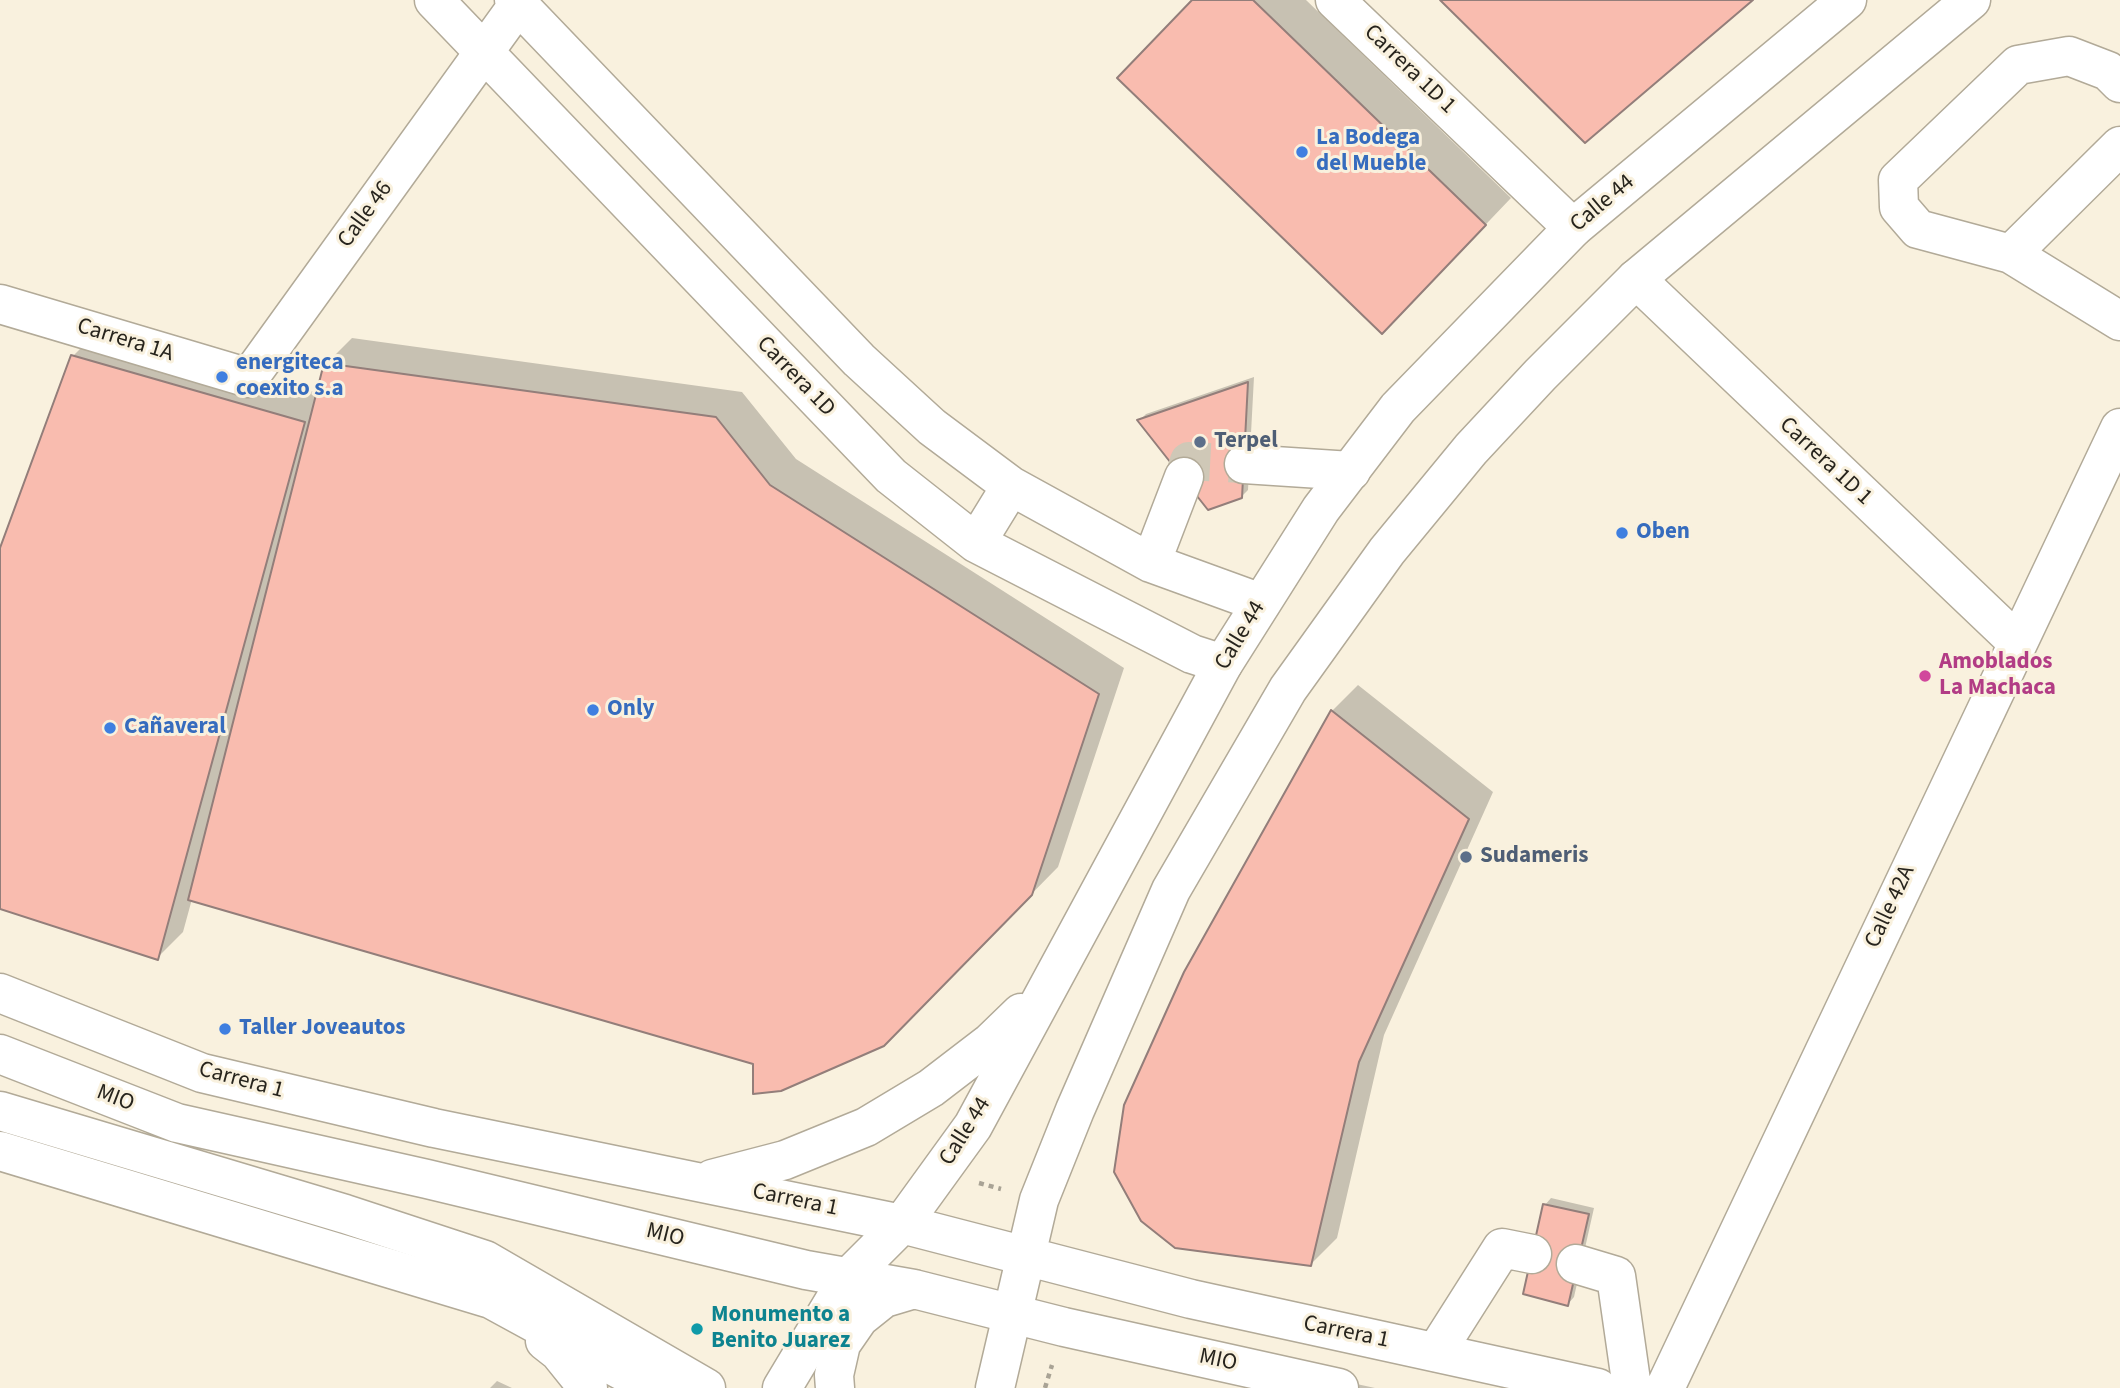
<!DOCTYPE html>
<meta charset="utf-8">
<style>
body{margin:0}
canvas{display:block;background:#f9f1de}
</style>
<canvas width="2120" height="1388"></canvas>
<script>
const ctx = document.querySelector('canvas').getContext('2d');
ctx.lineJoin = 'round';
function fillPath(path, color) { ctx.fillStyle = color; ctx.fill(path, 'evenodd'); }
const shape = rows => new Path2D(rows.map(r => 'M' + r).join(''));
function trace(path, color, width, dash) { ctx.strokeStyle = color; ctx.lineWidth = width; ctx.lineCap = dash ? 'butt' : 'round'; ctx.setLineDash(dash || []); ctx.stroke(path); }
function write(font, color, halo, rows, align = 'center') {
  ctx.font = font + ' "Source Sans 3",sans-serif'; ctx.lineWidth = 6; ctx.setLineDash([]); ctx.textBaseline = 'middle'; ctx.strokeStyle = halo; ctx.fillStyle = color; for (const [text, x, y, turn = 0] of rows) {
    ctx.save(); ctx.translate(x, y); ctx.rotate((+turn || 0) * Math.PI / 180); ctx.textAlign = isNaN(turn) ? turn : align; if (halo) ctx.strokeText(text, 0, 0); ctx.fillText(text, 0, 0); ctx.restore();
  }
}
fillPath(shape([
 [1194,0,1306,0,1511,198,1408,306],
 [99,330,318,393,326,364,352,338,742,392,796,459,1124,668,1058,867,883,1045,755,1063,192,899,183,932,157,958,0,907,0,553,73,356],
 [1254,377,1248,490,1241,497,1140,420,1146,414],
 [1358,685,1493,792,1384,1035,1337,1238,1311,1264,1186,972,1332,711],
 [1551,1198,1594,1208,1574,1297,1568,1304,1545,1205],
 [497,1381,512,1388,490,1388],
 [1343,1381,1375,1388,1336,1388]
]), '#0003');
const building = shape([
 [1192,0,1253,0,1486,225,1382,334,1117,78,1192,0],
 [1440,0,1753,0,1585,143,1440,0],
 [71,355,305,422,158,960,0,909,0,548,71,355],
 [324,363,716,417,770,485,1099,694,1032,895,884,1046,781,1091,753,1094,753,1064,188,900,324,363],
 [1248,382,1242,498,1208,510,1137,420,1248,382],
 [1331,710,1469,819,1359,1062,1311,1266,1175,1248,1141,1221,1114,1172,1124,1105,1184,972,1331,710],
 [1543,1204,1589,1214,1568,1306,1523,1294,1543,1204]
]);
fillPath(building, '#f9bcaf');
trace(building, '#937e7a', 2);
trace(shape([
 [1184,477,1189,461,1244,464]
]), '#cfc8b7', 38, [38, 19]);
const minor = shape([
 [434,0,891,476,976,543,1192,654,1223,664],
 [514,0,859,360,932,427,1011,486,1151,563,1261,603],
 [1335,0,1573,228],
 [2120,83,2108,71,2069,56,2018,65,1898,180,1899,207,1918,229,2011,254,2120,321],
 [2011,254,2120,146],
 [1636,279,2017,642],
 [0,304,249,378,518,5],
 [1244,464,1351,471],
 [976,543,1011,486],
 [1151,563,1184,477],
 [0,1054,177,1123,427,1179,806,1270,914,1289,1064,1327,1339,1388],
 [0,1111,345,1214,485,1260,706,1388],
 [1576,1264,1616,1276,1632,1388],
 [1436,1352,1502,1248,1532,1254],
 [835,1388,834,1375,841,1344,859,1318,884,1298,914,1289],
 [1665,1388,2120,428]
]);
const major = shape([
 [0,993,202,1073,434,1128,902,1224,1191,1299,1598,1388],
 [0,1151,491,1299,654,1388],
 [712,1179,785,1160,866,1127,931,1088,991,1042,1021,1013],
 [545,1341,559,1352,588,1388],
 [782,1388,848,1278,902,1224,973,1126,1223,664,1321,509,1398,408,1573,228,1847,0],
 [995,1388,1039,1200,1075,1110,1171,890,1288,689,1387,551,1471,449,1540,375,1636,279,1971,0]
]);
trace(minor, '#b2aa98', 41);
trace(major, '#b2aa98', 41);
trace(shape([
 [979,1183,1001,1189],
 [1045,1388,1052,1365]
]), '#a9a395', 4.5, [5, 5]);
trace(minor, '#fff', 38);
trace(major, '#fff', 38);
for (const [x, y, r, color] of [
 [1302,152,7,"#3f7fe0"],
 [222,377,7,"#3f7fe0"],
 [1200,442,7,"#5c6f8a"],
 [1622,533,7,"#3f7fe0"],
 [1925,676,7,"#d1479c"],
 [593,710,7,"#3f7fe0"],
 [110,728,7,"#3f7fe0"],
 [1466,857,7,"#5c6f8a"],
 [225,1029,7,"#3f7fe0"],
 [697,1329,7,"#0f9aa8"]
]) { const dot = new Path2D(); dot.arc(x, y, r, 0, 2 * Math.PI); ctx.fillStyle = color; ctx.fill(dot); trace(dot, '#f9f1de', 2.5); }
write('23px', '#27241d', '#f9f1de', [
 ["Carrera 1D 1",1409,70,44],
 ["Calle 44",1603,204,-40],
 ["Calle 46",366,215,-54],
 ["Carrera 1A",125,341,17],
 ["Carrera 1D",795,377,46],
 ["Carrera 1D 1",1825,462,43],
 ["Calle 44",1241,636,-59],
 ["Calle 42A",1891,907,-65],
 ["Carrera 1",241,1081,15],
 ["MIO",115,1099,21],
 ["Calle 44",966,1132,-58],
 ["Carrera 1",795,1201,12],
 ["MIO",665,1236,14],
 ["Carrera 1",1346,1333,12],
 ["MIO",1218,1361,12]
]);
write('bold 23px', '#366cbe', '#f9f1de', [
 ["La Bodega",1316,139],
 ["del Mueble",1316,165],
 ["energiteca",236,364],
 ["coexito s.a",236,390],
 ["Oben",1636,533],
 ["Only",607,710],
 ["Cañaveral",124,728],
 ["Taller Joveautos",239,1029]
], 'left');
write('bold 23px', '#4e5e75', '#f9f1de', [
 ["Terpel",1214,442],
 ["Sudameris",1480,857]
], 'left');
write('bold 23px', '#b23c85', '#f9f1de', [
 ["Amoblados",1939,663],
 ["La Machaca",1939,689]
], 'left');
write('bold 23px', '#0d838f', '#f9f1de', [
 ["Monumento a",711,1316],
 ["Benito Juarez",711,1342]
], 'left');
</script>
